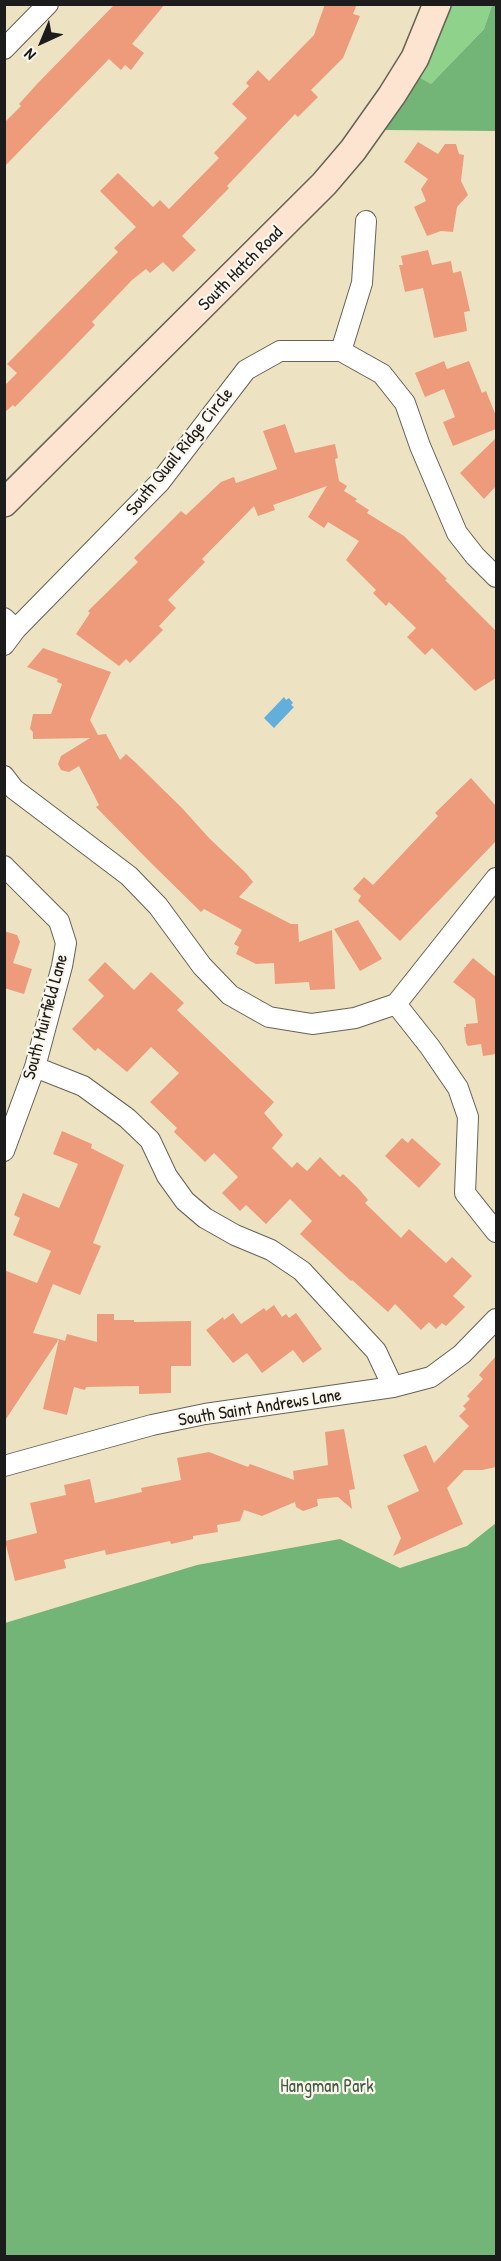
<!DOCTYPE html>
<style>
body{margin:0}
#map{position:relative;width:501px;height:2261px;overflow:hidden;background:#ede3c3;font-family:"Patrick Hand",sans-serif}
canvas{display:block}
.frame{position:absolute;inset:0;border:6px solid #1c1c1c;pointer-events:none}
.north{position:absolute;left:12px;top:12px;width:60px;height:60px;-webkit-text-stroke:4px #fbf7ec;paint-order:stroke;rotate:224deg;font-size:16px;font-weight:700;line-height:24px;text-align:center;color:#1c1c1c}
.north::after{content:'';display:block;margin:auto;width:21px;height:27px;background:#1c1c1c;clip-path:polygon(50% 0,100% 100%,50% 72%,0 100%)}
</style>
<div id="map">
<canvas width="501" height="2261"></canvas>
<div class="frame"></div>
<div class="north">N</div>
</div>
<script>
const ctx = document.querySelector('canvas').getContext('2d');
ctx.lineJoin = 'round';
function fillPath(path, color) { ctx.fillStyle = color; ctx.fill(path, 'evenodd'); }
const shape = rows => new Path2D(rows.map(r => 'M' + r).join(''));
function trace(path, color, width, dash) { ctx.strokeStyle = color; ctx.lineWidth = width; ctx.lineCap = dash ? 'butt' : 'round'; ctx.setLineDash(dash || []); ctx.stroke(path); }
function write(font, color, halo, rows, align = 'center') {
  ctx.font = font + ' "Patrick Hand",sans-serif'; ctx.lineWidth = 4.5; ctx.setLineDash([]); ctx.textBaseline = 'middle'; ctx.strokeStyle = halo; ctx.fillStyle = color; for (const [text, x, y, turn = 0] of rows) {
    ctx.save(); ctx.translate(x, y); ctx.rotate((+turn || 0) * Math.PI / 180); ctx.textAlign = isNaN(turn) ? turn : align; if (halo) ctx.strokeText(text, 0, 0); ctx.fillText(text, 0, 0); ctx.restore();
  }
}
fillPath(shape([
 [448,5,492,5,484,29,431,84,419,77,446,15]
]), '#8fd28b');
fillPath(shape([
 [492,5,496,5,496,131,385,130,419,77,431,84,484,29],
 [496,1523,496,2256,5,2256,5,1623,197,1565,340,1539,400,1568,467,1546]
]), '#73b477');
fillPath(shape([
 [284,697,286,700,289,698,293,703,291,705,294,707,274,728,264,718]
]), '#63afdc');
fillPath(shape([
 [115,4,165,4,132,44,144,53,131,70,125,65,121,70,109,59,4,167,4,123,21,106,19,104,37,84],
 [325,4,357,4,353,14,360,16,343,58,311,90,318,97,298,117,295,114,227,186,229,188,182,236,196,250,173,272,163,262,150,273,146,269,132,280,92,322,95,325,67,354,15,407,13,405,4,413,4,386,17,373,7,364,118,252,114,248,136,227,100,191,118,173,153,207,160,200,169,209,219,158,214,153,247,118,232,104,249,86,246,83,258,70,269,81,314,35],
 [418,142,438,154,445,144,456,144,459,154,464,155,461,181,468,195,457,207,453,232,441,231,427,236,414,207,426,201,421,189,428,179,404,162],
 [428,250,432,265,451,261,453,273,461,271,470,311,464,312,467,331,434,338,423,288,405,292,399,265,403,265,401,256],
 [444,361,447,369,469,361,482,393,486,391,496,416,496,429,453,446,443,422,455,417,444,389,425,397,415,373],
 [285,424,295,453,335,444,338,458,335,459,339,481,347,486,344,491,357,499,355,501,369,510,367,513,404,536,447,579,445,580,496,631,496,678,475,691,432,648,425,655,407,637,416,628,389,602,386,606,373,593,376,590,346,560,359,541,328,522,324,528,308,517,327,486,273,505,275,510,258,516,254,506,202,559,205,562,168,600,176,608,159,626,163,630,130,663,126,659,119,666,76,634,90,613,88,611,138,562,134,558,181,511,186,515,221,482,234,477,236,483,277,469,263,431],
 [496,438,496,486,484,499,460,473],
 [43,648,111,672,90,720,98,735,106,734,120,760,126,754,135,762,182,808,209,838,246,873,253,882,239,897,291,924,298,924,299,942,332,930,335,989,310,990,309,982,275,984,274,963,256,964,236,954,239,947,234,944,242,930,204,909,201,912,150,862,96,807,99,805,79,766,69,772,61,770,58,764,61,756,90,738,33,739,33,732,30,729,33,714,51,714,62,684,57,682,58,679,27,667],
 [471,778,496,806,496,841,400,941,358,901,361,896,353,889,364,877,373,885,438,816,435,813],
 [358,920,382,959,360,971,334,929],
 [4,931,17,935,20,942,13,963,32,969,24,994,4,988],
 [473,958,496,977,496,1054,483,1056,481,1044,468,1046,466,1043,464,1027,466,1027,466,1024,478,1023,475,999,453,982],
 [105,962,134,990,151,972,184,1003,177,1010,274,1102,264,1113,283,1135,272,1148,292,1168,297,1162,307,1171,320,1157,340,1177,343,1174,358,1188,368,1200,365,1203,401,1238,409,1229,446,1263,452,1257,472,1276,453,1296,465,1307,446,1326,442,1323,436,1329,429,1322,421,1330,395,1304,388,1312,352,1280,351,1281,300,1234,312,1221,290,1199,266,1224,246,1205,240,1211,222,1193,238,1177,214,1153,205,1162,174,1132,177,1128,150,1102,179,1073,151,1047,127,1072,98,1048,95,1051,72,1029,104,996,88,980],
 [62,1131,92,1144,91,1148,124,1165,93,1243,101,1246,80,1295,53,1284,33,1333,59,1339,4,1422,4,1270,37,1283,51,1251,13,1235,20,1218,14,1215,23,1193,59,1208,78,1164,53,1154],
 [402,1138,408,1143,412,1138,441,1164,419,1188,385,1156],
 [274,1305,282,1317,286,1314,289,1318,296,1313,322,1349,303,1363,293,1350,262,1373,247,1353,233,1363,206,1330,223,1317,224,1320,233,1313,241,1324,264,1308,266,1311],
 [97,1314,114,1314,114,1320,134,1320,134,1322,191,1321,191,1366,171,1366,171,1393,139,1394,139,1386,86,1387,85,1390,74,1387,67,1415,43,1409,59,1339,65,1341,67,1334,97,1342],
 [496,1356,496,1467,482,1470,464,1470,447,1488,463,1524,393,1556,401,1538,387,1506,419,1491,403,1455,426,1445,434,1463,469,1426,459,1416,466,1409,463,1406,470,1399,467,1396,483,1379,479,1375],
 [344,1429,355,1489,349,1490,352,1509,338,1497,317,1499,318,1506,303,1511,296,1507,295,1502,262,1516,244,1510,240,1521,217,1525,218,1532,193,1536,193,1539,171,1544,170,1541,106,1555,105,1550,64,1560,66,1568,15,1581,5,1541,37,1533,30,1503,66,1495,64,1485,90,1479,95,1503,142,1492,141,1488,181,1480,177,1458,209,1452,248,1467,250,1464,294,1480,293,1471,328,1465,325,1432]
]), '#ed9b7a');
const minor = shape([
 [4,49,48,4],
 [341,351,362,283,366,221],
 [4,618,16,629,4,645],
 [16,629,160,482,246,370,280,351,341,351,382,374,405,403,420,446,457,533,475,556,496,577],
 [4,776,14,789,129,876,158,906,202,966,230,995,269,1017,312,1024,355,1018,396,1004],
 [4,866,59,921,66,943,62,966,35,1067,4,1151],
 [396,1004,430,1047,458,1088,468,1117,465,1193,496,1232],
 [396,1004,496,878],
 [35,1067,83,1086,127,1118,150,1140,167,1176,185,1201,205,1218,235,1235,271,1250,302,1271,376,1351,393,1387],
 [4,1466,152,1425,205,1414,393,1387,431,1377,462,1354,496,1319]
]);
const secondary = shape([
 [4,503,324,184,353,150,392,95,415,58,437,4]
]);
trace(minor, '#656256', 22);
trace(secondary, '#656256', 30);
trace(minor, '#fff', 20);
trace(secondary, '#fde4d1', 27);
write('18px', '#1c1c1c', '#fbf7ec', [
 ["South Hatch Road",241,269,-45],
 ["South Quail Ridge Circle",180,452,-51],
 ["South Muirfield Lane",46,1017,-75],
 ["South Saint Andrews Lane",260,1408,-9]
]);
write('18px', '#445c43', '#fbf7ec', [
 ["Hangman Park",327,2087]
]);
</script>
